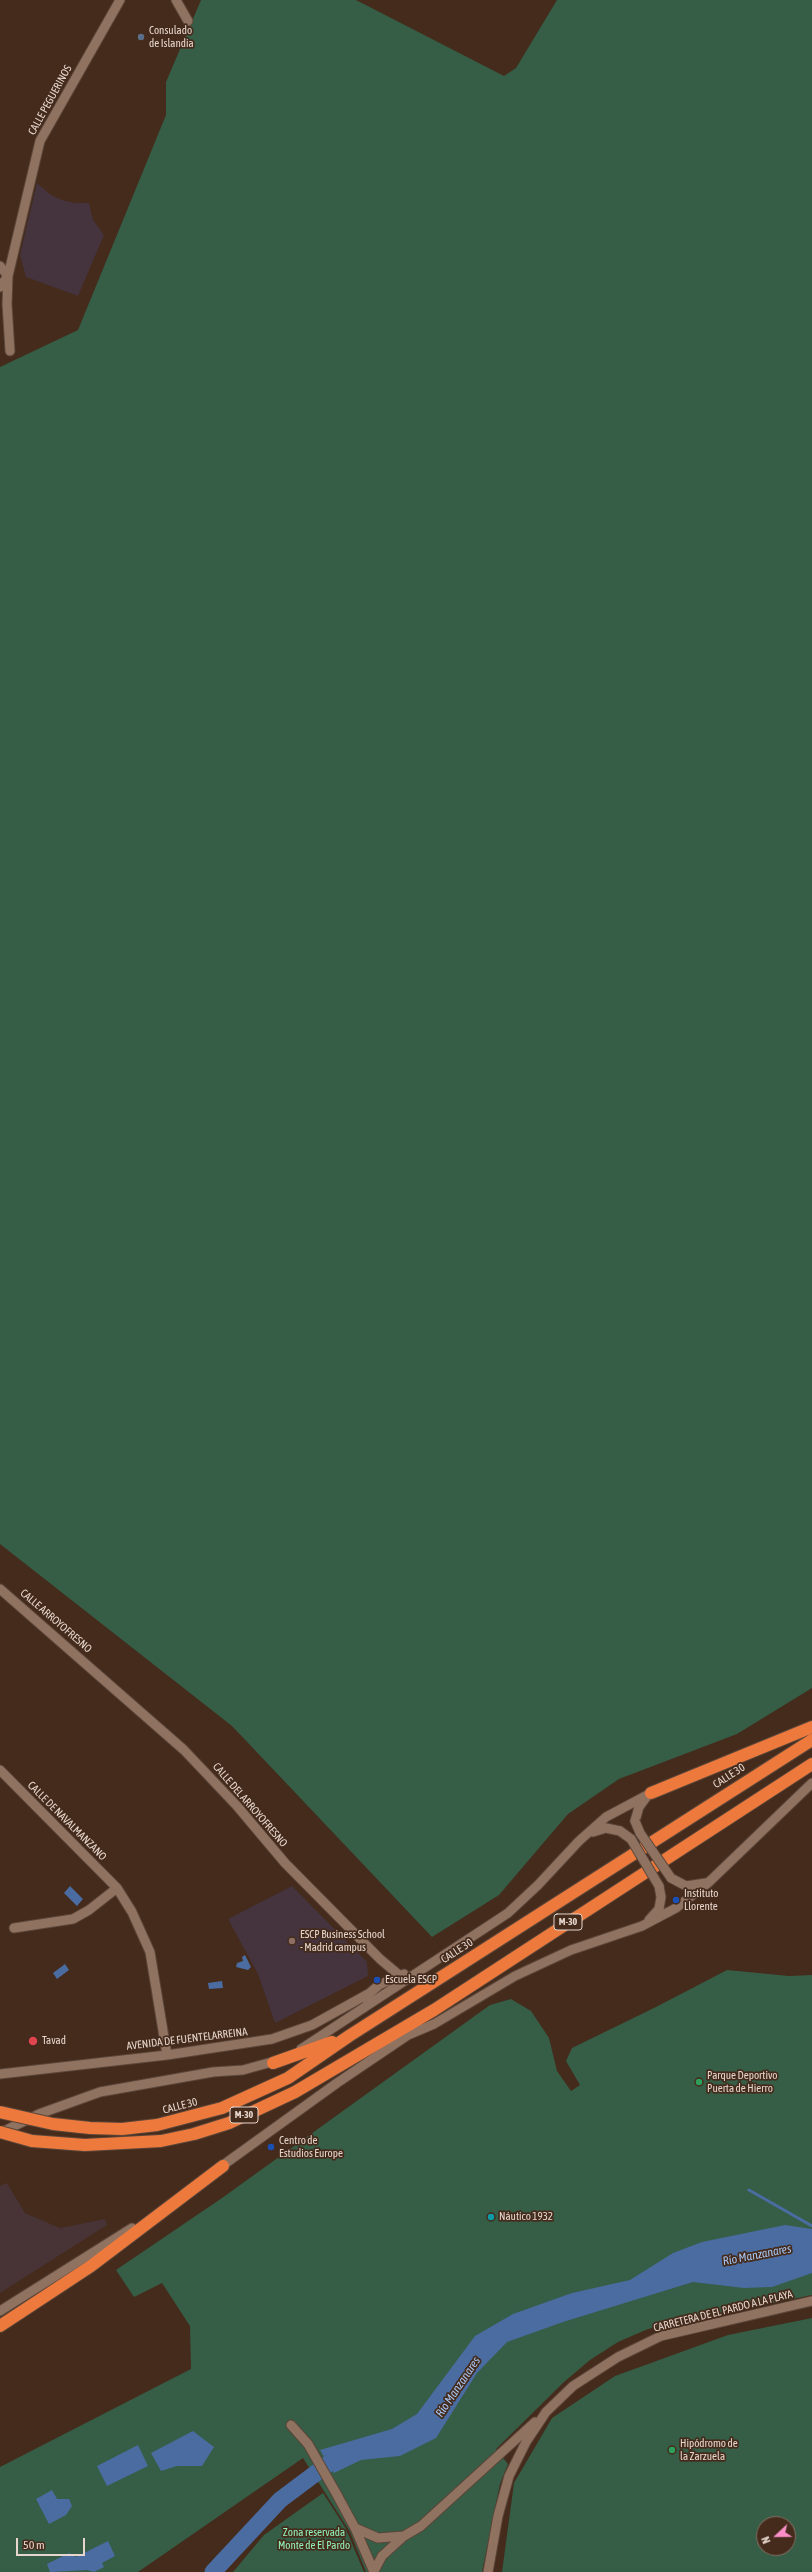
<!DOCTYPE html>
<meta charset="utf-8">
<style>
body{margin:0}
#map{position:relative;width:812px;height:2572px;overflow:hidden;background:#442b1c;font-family:"Asap Condensed",sans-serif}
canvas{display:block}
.north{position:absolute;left:756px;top:2516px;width:40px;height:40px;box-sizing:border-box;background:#442b1c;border:1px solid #856f63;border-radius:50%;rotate:248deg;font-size:11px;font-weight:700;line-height:16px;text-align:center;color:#e7d6cd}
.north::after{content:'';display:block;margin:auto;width:14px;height:18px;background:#fa8fc7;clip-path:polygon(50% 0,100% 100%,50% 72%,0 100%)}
.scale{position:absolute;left:16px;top:2538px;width:69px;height:18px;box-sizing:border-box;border:2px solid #e7d6cd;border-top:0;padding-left:5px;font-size:12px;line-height:14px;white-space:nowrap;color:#e7d6cd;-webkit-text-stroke:3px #442b1c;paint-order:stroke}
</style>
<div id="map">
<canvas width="812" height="2572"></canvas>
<div class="north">N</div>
<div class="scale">50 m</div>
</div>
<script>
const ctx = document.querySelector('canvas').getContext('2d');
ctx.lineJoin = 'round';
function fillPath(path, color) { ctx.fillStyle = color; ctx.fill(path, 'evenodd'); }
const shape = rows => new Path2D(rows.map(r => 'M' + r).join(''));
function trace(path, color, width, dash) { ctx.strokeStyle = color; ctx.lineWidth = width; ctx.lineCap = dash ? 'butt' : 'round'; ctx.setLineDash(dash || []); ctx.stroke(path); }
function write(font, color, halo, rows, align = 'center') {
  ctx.font = font + ' "Asap Condensed",sans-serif'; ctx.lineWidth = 3.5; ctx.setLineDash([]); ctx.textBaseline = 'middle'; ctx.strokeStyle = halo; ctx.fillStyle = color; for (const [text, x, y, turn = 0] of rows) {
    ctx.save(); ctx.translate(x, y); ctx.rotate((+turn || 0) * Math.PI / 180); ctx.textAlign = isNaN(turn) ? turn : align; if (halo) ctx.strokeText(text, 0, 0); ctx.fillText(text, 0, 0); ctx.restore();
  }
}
fillPath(shape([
 [7,2183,25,2213,60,2228,105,2219,107,2225,0,2293,0,2186]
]), '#483336');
fillPath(shape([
 [37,183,51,195,62,200,75,203,89,203,93,220,104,235,78,296,26,277,20,255],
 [292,1886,367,1962,368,1976,275,2023,258,1974,228,1919]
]), '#45333d');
fillPath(shape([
 [201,0,356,0,504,76,516,68,557,0,812,0,812,1688,737,1734,619,1779,568,1814,499,1895,432,1937,232,1726,0,1544,0,367,78,330,166,115,166,82],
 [727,1970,789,1976,812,1975,812,2295,648,2329,618,2342,590,2360,564,2382,496,2449,508,2464,500,2484,482,2572,366,2572,350,2532,303,2458,138,2572,0,2572,0,2467,191,2369,190,2326,162,2283,134,2297,116,2270,222,2198,490,2005,511,1999,531,2011,549,2038,557,2071,571,2091,580,2085,566,2061,572,2048,656,2007],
 [812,2318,812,2572,502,2572,514,2483,552,2418,615,2376,728,2335],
 [764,2524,788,2524,788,2548,764,2548],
 [323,2493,345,2527,364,2572,233,2572,264,2535]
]), '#365d46');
fillPath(shape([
 [70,1886,83,1899,77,1906,64,1893],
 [245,1955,251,1967,248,1970,236,1967,237,1963,243,1961,242,1957],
 [65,1964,69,1970,57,1979,53,1973],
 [222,1981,223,1988,209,1989,208,1983],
 [785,2225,812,2229,812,2273,772,2287,744,2288,693,2282,563,2322,507,2342,477,2373,436,2438,400,2456,361,2460,334,2473,320,2450,392,2429,417,2414,475,2336,513,2314,572,2293,630,2280,673,2253,702,2242],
 [193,2431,214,2447,202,2466,177,2466,161,2471,151,2453],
 [138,2445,148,2466,107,2486,97,2466],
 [52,2490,57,2499,69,2499,72,2506,66,2515,49,2524,36,2499],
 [108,2541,115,2556,102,2563,104,2567,94,2572,87,2570,50,2572,47,2564,69,2553,76,2557]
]), '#4a6ca1');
trace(shape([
 [749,2190,812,2226]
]), '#4a6ca1', 3);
trace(shape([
 [213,2572,280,2500,332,2461,349,2454]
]), '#4a6ca1', 17);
const minor = shape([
 [176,0,188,21],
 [0,266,8,276,7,304,10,351],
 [0,287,8,276,40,141,120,0],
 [0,1589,184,1750,237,1806,285,1863,380,1959,399,1975],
 [0,1770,117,1888,132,1912,150,1952,167,2055],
 [635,1821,639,1807,647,1796],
 [593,1832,606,1828,620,1831],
 [671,1878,686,1886,706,1883],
 [649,1920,659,1909,661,1897,659,1886],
 [14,1928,73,1919,89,1910,117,1888],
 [364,1998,379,1985,404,1974],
 [301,2049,508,1913,538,1885,579,1841,606,1817,651,1793],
 [0,2074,167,2055,272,2039,312,2025,368,1994],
 [0,2133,39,2114,100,2092,213,2072,243,2070,279,2060],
 [219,2168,337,2083,408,2035,434,2024,515,1976,571,1950,642,1926,676,1908,708,1883,812,1783],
 [0,2311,132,2228],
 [291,2425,308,2444,336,2493,355,2528,374,2572],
 [355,2528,378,2538,404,2536,421,2526,535,2422],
 [374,2571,382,2556,404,2536],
 [488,2572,498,2516,509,2476,526,2442,546,2412,573,2386,618,2357,661,2336,812,2301]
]);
const highway = shape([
 [651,1793,812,1727],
 [273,2063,332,2042],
 [53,2124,90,2128,122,2129,157,2125,222,2108,288,2078,349,2036,812,1740],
 [32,2141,85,2145,161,2141,194,2134,229,2123,295,2092,434,2010,812,1764],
 [0,2326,91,2266,223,2166]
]);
trace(minor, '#5b4639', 11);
trace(highway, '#5b4639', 14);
trace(minor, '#907261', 9);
trace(highway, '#ed793c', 12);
const minorBridge = shape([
 [635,1821,640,1833,671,1878],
 [620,1831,631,1839,659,1886]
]);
const highwayBridge = shape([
 [0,2112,53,2124],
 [0,2132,32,2141]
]);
trace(minorBridge, '#5b4639', 11, []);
trace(highwayBridge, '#5b4639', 14, []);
trace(minorBridge, '#907261', 9);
trace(highwayBridge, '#ed793c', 12);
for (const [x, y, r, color] of [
 [141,37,4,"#5c6f8a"],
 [676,1900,4,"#1a4fb4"],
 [292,1941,4,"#8d6e63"],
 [377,1980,4,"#1a4fb4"],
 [33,2041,5,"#e0444e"],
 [699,2082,4,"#2e9e5b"],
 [271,2147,4,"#1a4fb4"],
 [491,2217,4,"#0f9aa8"],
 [672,2450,4,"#2e9e5b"]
]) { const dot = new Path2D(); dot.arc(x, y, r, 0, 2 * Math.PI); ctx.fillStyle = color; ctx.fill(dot); trace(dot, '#442b1c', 1.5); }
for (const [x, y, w] of [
 [568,1922,28],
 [244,2115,28]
]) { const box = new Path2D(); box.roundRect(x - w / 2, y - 8, w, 16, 3); ctx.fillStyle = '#442b1c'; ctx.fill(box); trace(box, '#e7d6cd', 1); }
write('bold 10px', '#e7d6cd', null, [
 ["M-30",568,1922],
 ["M-30",244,2115]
]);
write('11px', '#e7d6cd', '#442b1c', [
 ["Consulado",149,31],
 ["de Islandia",149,44],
 ["Instituto",684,1894],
 ["Llorente",684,1907],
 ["ESCP Business School",300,1935],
 ["- Madrid campus",300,1948],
 ["Escuela ESCP",385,1980],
 ["Tavad",42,2041],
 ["Parque Deportivo",707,2076],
 ["Puerta de Hierro",707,2089],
 ["Centro de",279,2141],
 ["Estudios Europe",279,2154],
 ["Náutico 1932",499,2217],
 ["Hipódromo de",680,2444],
 ["la Zarzuela",680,2457]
], 'left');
write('11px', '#e7d6cd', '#442b1c', [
 ["CALLE PEGUERINOS",50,100,-61],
 ["CALLE ARROYOFRESNO",56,1621,41],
 ["CALLE 30",729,1776,-33],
 ["CALLE DEL ARROYOFRESNO",250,1805,49],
 ["CALLE DE NAVALMANZANO",67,1821,45],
 ["CALLE 30",457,1951,-33],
 ["AVENIDA DE FUENTELARREINA",187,2039,-7],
 ["CALLE 30",180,2106,-14],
 ["CARRETERA DE EL PARDO A LA PLAYA",723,2311,-14]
]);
write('11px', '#91f3b9', '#442b1c', [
 ["Zona reservada",314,2533],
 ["Monte de El Pardo",314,2546]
]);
write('italic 12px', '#a7c5f3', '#442b1c', [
 ["Río Manzanares",757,2255,-11],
 ["Río Manzanares",458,2387,-56]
]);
</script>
